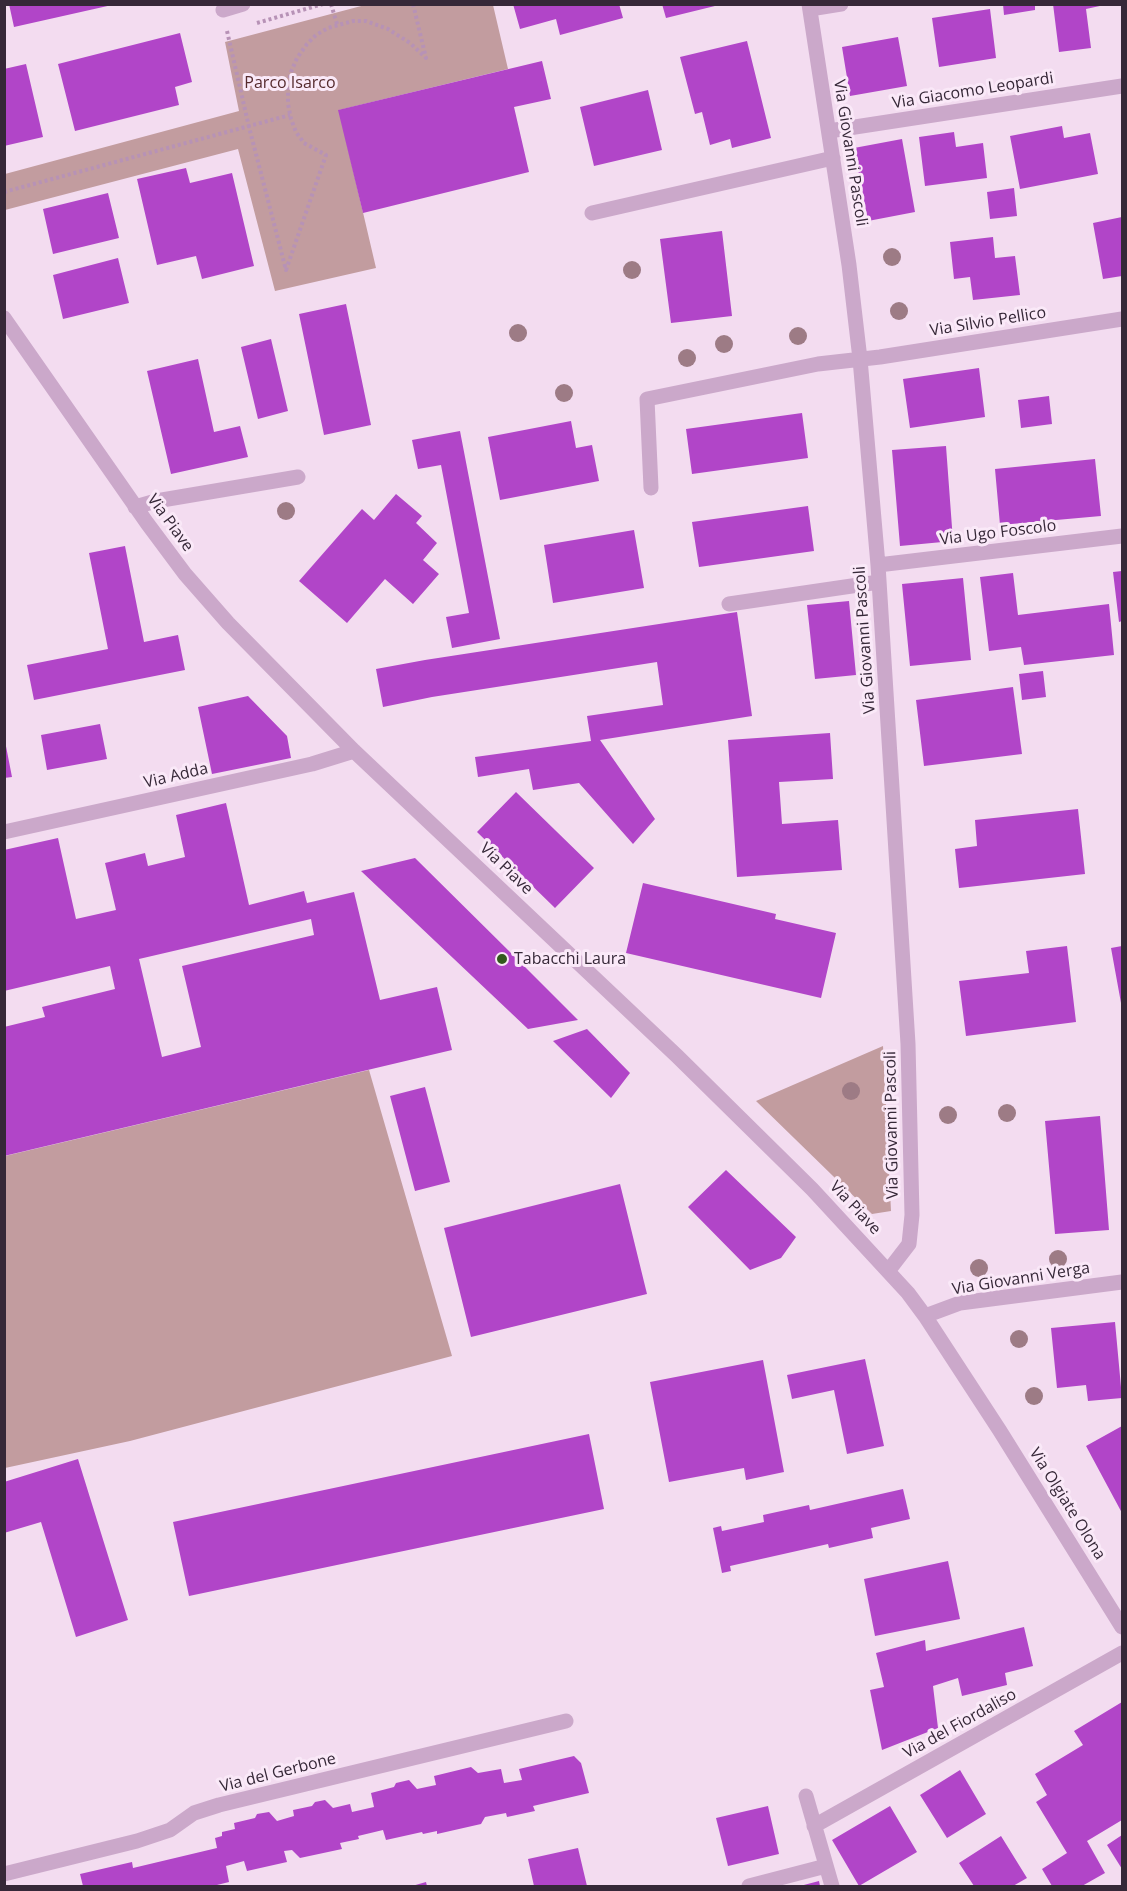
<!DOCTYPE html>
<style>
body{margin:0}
#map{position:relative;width:1127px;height:1891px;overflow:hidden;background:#f3dcf0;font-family:"Open Sans",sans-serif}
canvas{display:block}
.frame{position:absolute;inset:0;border:6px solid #362838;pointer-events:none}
</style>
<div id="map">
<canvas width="1127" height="1891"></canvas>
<div class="frame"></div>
</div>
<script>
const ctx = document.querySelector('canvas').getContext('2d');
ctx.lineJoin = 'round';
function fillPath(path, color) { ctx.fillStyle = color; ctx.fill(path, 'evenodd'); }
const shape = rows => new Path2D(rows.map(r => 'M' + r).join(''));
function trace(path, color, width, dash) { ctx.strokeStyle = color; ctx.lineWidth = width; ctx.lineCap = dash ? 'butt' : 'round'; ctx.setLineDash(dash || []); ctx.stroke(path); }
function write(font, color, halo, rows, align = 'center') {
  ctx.font = font + ' "Open Sans",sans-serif'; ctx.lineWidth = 6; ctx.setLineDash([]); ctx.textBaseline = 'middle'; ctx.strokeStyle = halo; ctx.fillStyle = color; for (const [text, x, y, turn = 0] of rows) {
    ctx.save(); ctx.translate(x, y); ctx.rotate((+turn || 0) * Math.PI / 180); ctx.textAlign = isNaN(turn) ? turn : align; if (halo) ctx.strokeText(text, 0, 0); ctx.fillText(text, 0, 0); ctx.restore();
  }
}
fillPath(shape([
 [365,5,493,5,508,69,339,110,376,268,275,291,238,149,5,210,5,174,239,111,225,42],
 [883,1046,891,1211,872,1214,756,1101],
 [369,1070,452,1356,130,1441,5,1468,5,1156]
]), '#c29c9f');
fillPath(shape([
 [9,4,112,4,112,5,14,27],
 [513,4,619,4,623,18,560,35,556,19,520,29],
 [662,4,719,4,719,5,666,18],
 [1003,4,1035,4,1035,10,1004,15],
 [1053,4,1109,4,1086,9,1091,48,1059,52],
 [990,9,996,58,939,67,932,18],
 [180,33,192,82,175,87,179,105,75,131,58,64],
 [898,37,907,86,850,96,842,47],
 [747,41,771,138,732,148,730,139,710,145,702,112,695,114,680,57],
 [542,61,551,99,514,107,529,172,363,213,338,110],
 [26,64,43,137,4,146,4,69],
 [648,90,662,150,594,166,580,107],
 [1062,126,1064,138,1090,133,1098,174,1020,189,1010,136],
 [954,132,956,147,983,143,987,178,925,186,919,137],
 [902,139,915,212,868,221,854,148],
 [186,168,190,183,232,173,254,266,202,279,196,256,157,265,137,179],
 [1014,188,1017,216,990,219,987,192],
 [108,193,119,238,53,254,43,209],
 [1122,217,1122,276,1103,279,1093,223],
 [722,231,732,316,671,323,660,239],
 [993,237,995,258,1015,256,1020,295,973,300,970,277,954,279,950,242],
 [118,258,129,303,63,319,53,275],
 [346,304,371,425,324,435,299,314],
 [271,339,288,411,258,419,241,347],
 [198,359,214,432,240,426,248,457,171,474,147,371],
 [979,368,985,417,910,428,903,379],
 [1049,396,1052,424,1021,428,1018,400],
 [802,413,808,458,692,474,686,429],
 [571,421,576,448,592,445,599,481,500,500,488,437],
 [460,431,500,639,452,648,446,617,469,613,441,465,418,469,412,440],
 [946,446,953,541,900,546,892,450],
 [1095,459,1101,516,1000,525,995,469],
 [396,494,422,516,416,523,437,543,423,560,439,574,413,604,385,579,347,623,299,581,362,509,374,520],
 [808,506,814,551,699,567,692,522],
 [634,530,644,588,553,603,544,545],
 [125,546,144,642,178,635,185,670,34,700,27,665,108,649,89,553],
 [1122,571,1122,621,1119,622,1113,572],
 [1013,573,1018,615,1109,604,1114,655,1024,665,1021,647,989,651,980,577],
 [963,578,971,660,910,666,902,584],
 [849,601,856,675,815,679,807,605],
 [737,612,752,716,600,740,655,819,633,844,579,783,533,790,529,769,478,777,475,757,591,741,587,716,663,705,657,662,432,697,383,707,376,669,425,660],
 [1043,671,1046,697,1022,700,1019,674],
 [1013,687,1022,754,924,766,916,700],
 [248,696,287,736,291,758,212,774,198,707],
 [100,724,107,759,47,770,41,735],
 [830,733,833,779,779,782,782,824,838,820,842,870,737,877,728,740],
 [4,736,12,777,4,778],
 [516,792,594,868,555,908,477,832],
 [226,803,249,905,304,891,307,903,354,892,380,1000,437,987,452,1050,4,1156,4,1027,45,1017,42,1007,115,989,110,966,4,991,4,850,58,838,76,919,116,910,105,863,145,853,148,866,185,857,176,815],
 [311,919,314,935,182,966,201,1047,162,1057,139,959],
 [1078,809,1085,874,959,888,955,849,977,846,975,820],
 [415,858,511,953,578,1020,528,1029,361,871],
 [643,883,776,914,775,919,836,933,821,998,626,953],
 [1067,946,1076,1022,966,1036,959,981,1029,973,1026,951],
 [1122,946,1122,1003,1121,1003,1111,948],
 [587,1029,630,1073,611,1098,553,1041],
 [425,1087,450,1182,415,1191,390,1096],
 [1100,1116,1109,1230,1055,1234,1045,1121],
 [726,1170,796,1237,781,1258,750,1270,688,1207],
 [620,1184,647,1294,471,1337,444,1228],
 [1115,1322,1122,1398,1088,1401,1086,1385,1057,1388,1051,1328],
 [865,1359,884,1446,847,1454,834,1390,792,1399,787,1375],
 [763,1360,784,1472,746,1480,744,1468,669,1482,650,1382],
 [1122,1426,1122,1513,1086,1446],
 [589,1434,604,1509,189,1596,173,1522],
 [78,1459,128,1620,76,1637,41,1522,4,1533,4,1482],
 [903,1489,910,1519,871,1528,873,1538,829,1548,828,1544,730,1566,731,1571,722,1573,713,1528,721,1526,722,1531,764,1522,763,1515,809,1505,810,1510],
 [948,1561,960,1619,875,1636,864,1579],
 [1024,1627,1033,1666,1005,1673,1007,1685,962,1696,958,1678,933,1686,938,1728,882,1750,870,1690,884,1687,876,1653,925,1640,926,1651],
 [1122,1702,1122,1820,1087,1841,1105,1873,1082,1886,1052,1886,1042,1869,1067,1853,1036,1802,1047,1795,1035,1774,1083,1745,1074,1731],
 [574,1756,581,1763,589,1793,533,1806,535,1811,507,1817,506,1813,485,1817,481,1824,437,1834,437,1831,423,1834,422,1832,386,1840,383,1830,358,1836,359,1839,340,1843,342,1849,300,1858,292,1850,284,1851,287,1862,247,1871,244,1861,226,1866,229,1882,213,1886,83,1886,80,1874,132,1862,133,1868,217,1848,215,1838,222,1836,222,1832,235,1829,234,1823,255,1818,257,1814,269,1812,277,1821,294,1816,293,1810,312,1806,315,1802,325,1800,333,1808,350,1804,352,1812,374,1807,371,1793,394,1787,396,1783,409,1780,417,1789,436,1785,434,1776,471,1767,478,1773,501,1769,504,1783,522,1780,519,1769],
 [960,1770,986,1814,947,1838,920,1795],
 [768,1806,779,1854,728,1866,716,1818],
 [890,1806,917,1852,859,1886,832,1840],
 [1122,1835,1122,1869,1107,1845],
 [1001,1836,1027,1878,1013,1886,974,1886,959,1863],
 [578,1848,587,1886,534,1886,528,1859],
 [819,1881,820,1886,800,1886],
 [426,1882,427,1886,412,1886]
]), '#b145c8');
trace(shape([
 [331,4,337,24],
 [257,23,323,4],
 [227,31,249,127,286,270,326,155,304,143,296,132,291,119,288,104,288,87,291,72,297,58,307,44,316,35,328,28,353,21,366,21,388,29,410,43,426,58,413,4],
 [4,192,290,115]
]), '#b792b6', 4, [3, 3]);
trace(shape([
 [809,4,849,265,860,359,878,565,892,788,908,1044,912,1215,909,1244,889,1270],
 [810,9,841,4],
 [223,10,243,4],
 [829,131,1122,86],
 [592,213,833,158],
 [4,318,147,523,185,574,228,623,354,751,677,1056,812,1189,908,1293,925,1316,1000,1431,1122,1627],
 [651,488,647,399,818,364,880,357,1122,319],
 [135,507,156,501,298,477],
 [878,565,1122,536],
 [729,604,879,582],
 [4,832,312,764,354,751],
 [925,1316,960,1303,1122,1282],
 [806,1796,832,1886],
 [814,1826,1122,1653],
 [4,1874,137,1841,170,1830,194,1813,219,1805,566,1721],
 [749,1886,826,1866]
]), '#cba8ca', 15);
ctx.fillStyle = '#9d7b85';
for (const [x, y] of [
 [892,257],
 [632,270],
 [899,311],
 [518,333],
 [798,336],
 [724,344],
 [687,358],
 [564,393],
 [286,511],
 [851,1091],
 [1007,1113],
 [948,1115],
 [1058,1259],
 [979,1268],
 [1019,1339],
 [1034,1396]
]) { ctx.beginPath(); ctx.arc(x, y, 9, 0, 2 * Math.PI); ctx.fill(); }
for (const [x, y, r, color] of [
 [502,959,6,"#325a1d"]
]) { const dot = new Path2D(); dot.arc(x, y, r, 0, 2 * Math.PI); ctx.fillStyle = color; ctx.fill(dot); trace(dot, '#fae9f8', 2); }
write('16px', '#562b2e', '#fae9f8', [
 ["Parco Isarco",290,83]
]);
write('16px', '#362838', '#fae9f8', [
 ["Via Giacomo Leopardi",973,91,-9],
 ["Via Giovanni Pascoli",850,153,81],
 ["Via Silvio Pellico",988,322,-9],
 ["Via Piave",170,523,54],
 ["Via Ugo Foscolo",998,533,-7],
 ["Via Giovanni Pascoli",865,640,-94],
 ["Via Adda",176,776,-13],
 ["Via Piave",506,869,44],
 ["Via Giovanni Pascoli",892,1125,-91],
 ["Via Piave",855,1208,47],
 ["Via Giovanni Verga",1021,1279,-9],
 ["Via Olgiate Olona",1067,1504,58],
 ["Via del Fiordaliso",960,1724,-29],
 ["Via del Gerbone",278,1773,-14]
]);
write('16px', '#362838', '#fae9f8', [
 ["Tabacchi Laura",514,959]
], 'left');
</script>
